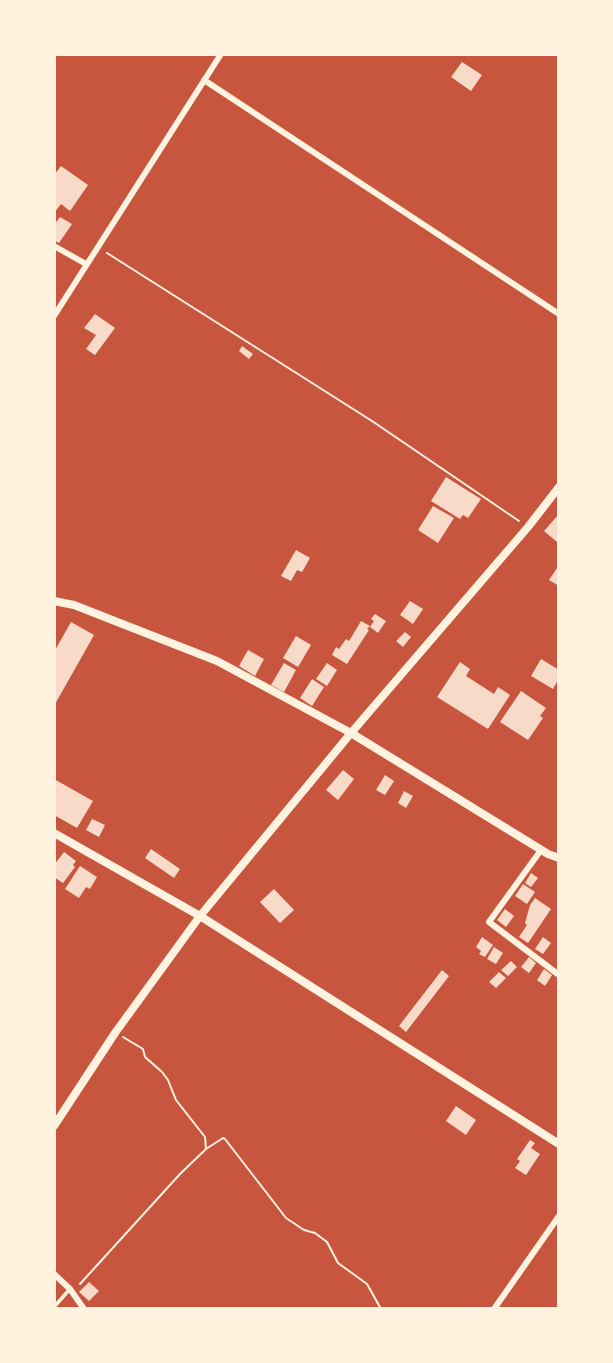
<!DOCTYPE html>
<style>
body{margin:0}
#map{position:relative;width:613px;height:1363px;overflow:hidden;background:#c8553d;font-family:Arial,sans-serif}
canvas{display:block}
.frame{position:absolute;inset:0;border:56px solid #fff3e0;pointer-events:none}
</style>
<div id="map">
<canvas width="613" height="1363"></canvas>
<div class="frame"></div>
</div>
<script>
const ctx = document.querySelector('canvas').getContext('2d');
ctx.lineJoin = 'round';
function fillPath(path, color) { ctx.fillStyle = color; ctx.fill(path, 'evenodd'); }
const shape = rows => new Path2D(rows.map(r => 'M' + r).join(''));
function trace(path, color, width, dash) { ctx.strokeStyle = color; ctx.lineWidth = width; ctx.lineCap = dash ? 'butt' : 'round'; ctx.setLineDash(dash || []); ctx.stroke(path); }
fillPath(shape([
 [462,62,482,75,471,91,451,77],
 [61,166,88,185,70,211,61,204,54,213,54,175],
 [60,217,72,224,59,243,54,240,54,225],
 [95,314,115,328,95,355,86,349,96,335,84,328],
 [242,346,253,354,249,359,239,351],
 [446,477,481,499,468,518,463,515,460,519,431,501],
 [433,506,454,518,438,543,418,530],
 [559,514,559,539,557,542,544,531],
 [296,550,310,558,302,572,297,570,291,581,281,576],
 [559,565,559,586,549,580],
 [410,601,423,609,413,624,400,615],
 [375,614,386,621,378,633,370,627,374,621,371,619],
 [361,621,370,626,367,629,369,630,347,664,332,655,336,647,339,649,346,639,349,641],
 [71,622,94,635,54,706,54,652],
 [405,632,411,637,403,647,396,641],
 [296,636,311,645,298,667,283,658],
 [248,650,264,659,255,676,239,666],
 [541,659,559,670,559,678,553,689,531,676],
 [460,662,470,669,466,676,494,694,498,687,510,695,488,729,437,697],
 [284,663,296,670,284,692,271,685],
 [327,663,337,670,327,686,316,679],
 [312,679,324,687,312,706,300,698],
 [521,691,546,708,540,716,543,718,528,740,500,722],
 [343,770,354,779,338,800,326,790],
 [385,775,394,781,385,795,376,790],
 [54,779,93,801,77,828,54,815],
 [404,791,413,796,406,808,398,803],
 [92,819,105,825,99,837,86,830],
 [151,849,180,869,174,878,145,858],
 [64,852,76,861,73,865,75,867,63,883,54,877,54,865],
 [80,866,97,877,90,889,86,887,79,898,65,889],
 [531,873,538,878,531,887,525,883],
 [523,884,535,892,527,904,515,896],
 [274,889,294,910,280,923,260,902],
 [535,898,551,909,528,943,519,937,527,925,525,923,530,905],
 [505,909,514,916,506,927,497,920],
 [482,937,493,945,485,957,479,954,481,951,476,947],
 [543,937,551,943,543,954,535,949],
 [494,947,503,953,496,964,487,959],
 [529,957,536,963,529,973,521,967],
 [511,961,517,967,508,976,501,970],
 [544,969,552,975,545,986,537,980],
 [442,970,449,976,406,1032,399,1026],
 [499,972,506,978,496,988,489,982],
 [456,1106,476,1120,466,1135,446,1121],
 [530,1140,535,1143,531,1148,540,1154,526,1175,515,1168,520,1161,517,1159],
 [89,1282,99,1291,89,1301,79,1292]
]), '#f7dbc8');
trace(shape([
 [107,253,372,421,519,521],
 [206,1149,223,1138,225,1139,286,1218,304,1230,315,1233,327,1242,338,1263,367,1284,381,1309],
 [80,1284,180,1174,206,1149,205,1137,176,1100,168,1080,162,1072,145,1057,143,1049,123,1037]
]), '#fff3e0', 2);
trace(shape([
 [54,1307,69,1290]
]), '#fff3e0', 3.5);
trace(shape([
 [204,80,559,314],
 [54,246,86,264],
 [54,316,221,54],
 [541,850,489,922,559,975],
 [54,1274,70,1289,84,1309],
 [494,1309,559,1216]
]), '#fff3e0', 6);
trace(shape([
 [54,601,74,605,217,661,351,733,548,854,559,858],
 [54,833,200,916,559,1144],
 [54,1126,115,1033,200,916,351,733,528,527,559,487]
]), '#fff3e0', 8);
</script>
